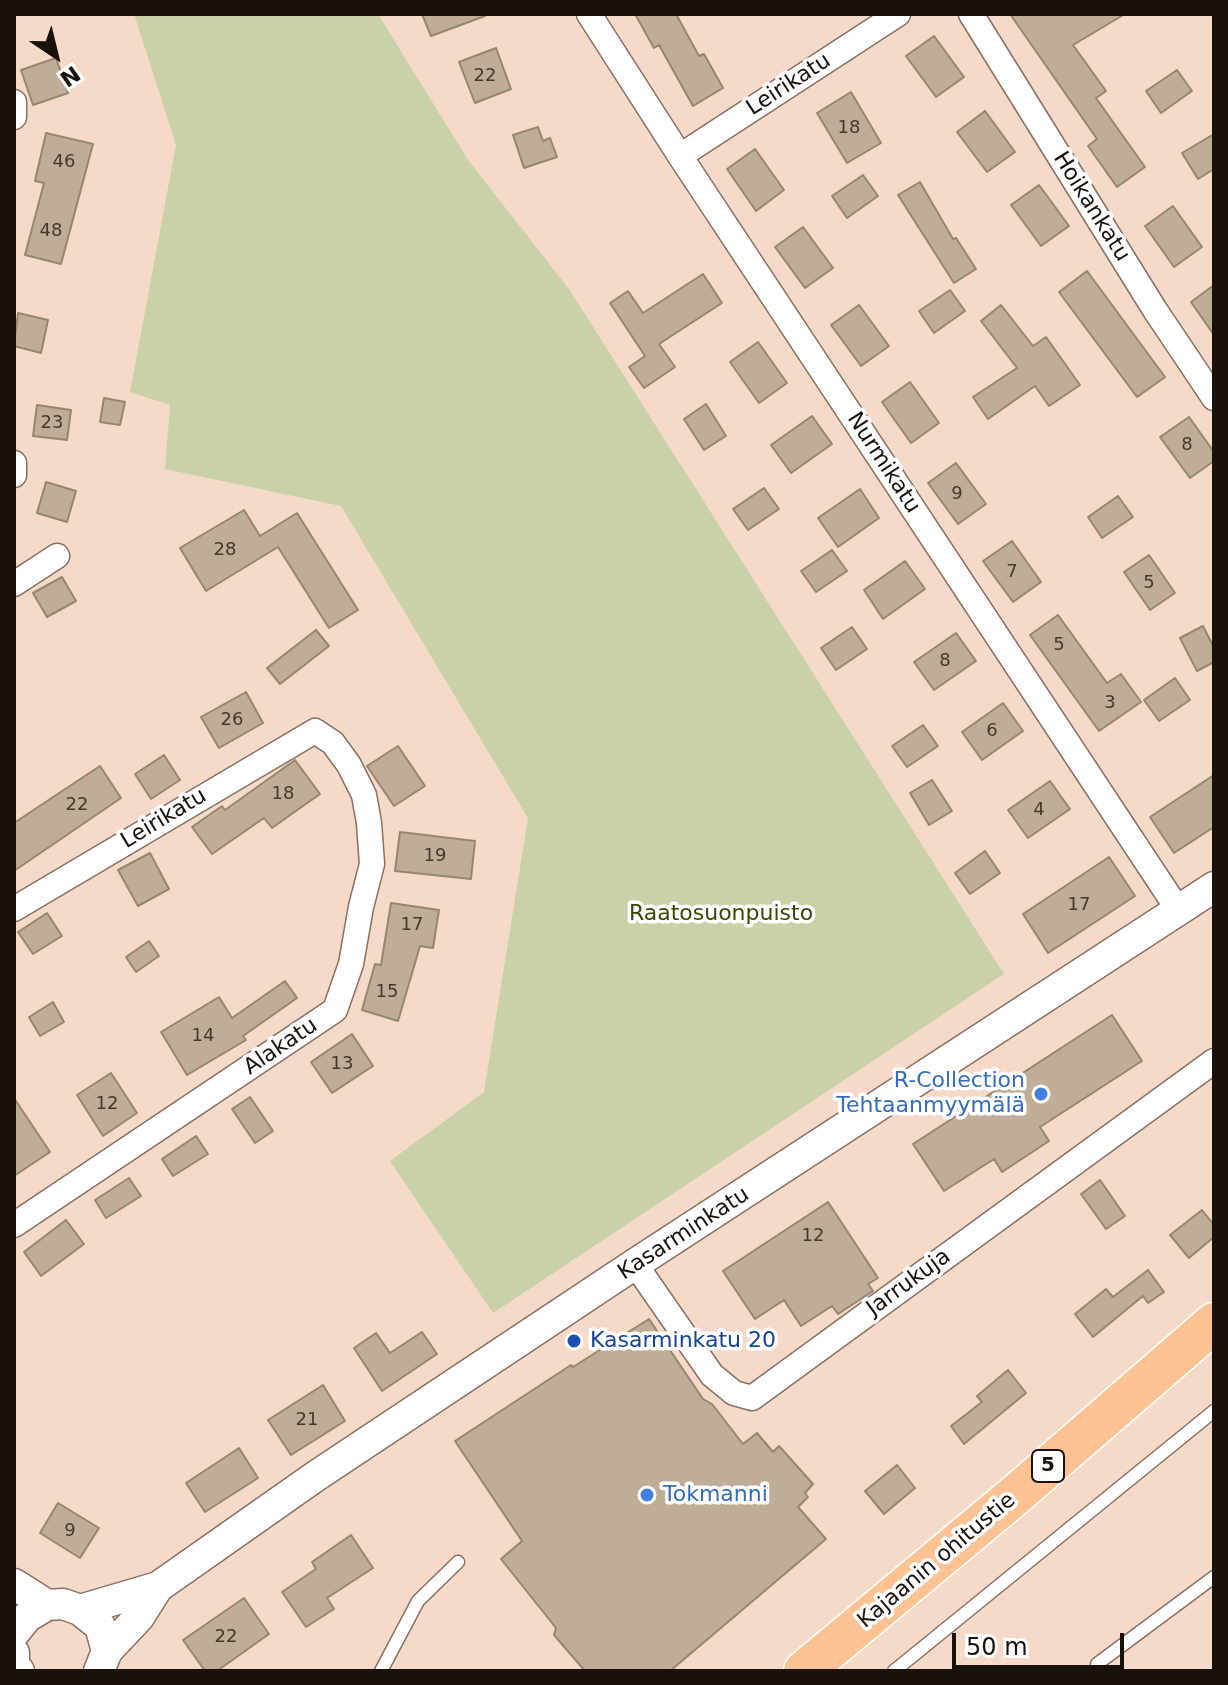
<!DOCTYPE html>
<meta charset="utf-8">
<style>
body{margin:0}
#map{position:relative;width:1228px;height:1685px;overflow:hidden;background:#f5daca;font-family:"DejaVu Sans",sans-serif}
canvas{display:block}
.frame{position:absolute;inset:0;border:16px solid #19110b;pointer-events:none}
.north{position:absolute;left:16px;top:16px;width:80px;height:80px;-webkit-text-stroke:6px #fff;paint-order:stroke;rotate:145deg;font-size:22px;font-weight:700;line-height:32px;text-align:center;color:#19110b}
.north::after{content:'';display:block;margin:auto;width:28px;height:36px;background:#19110b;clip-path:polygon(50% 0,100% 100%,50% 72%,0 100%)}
.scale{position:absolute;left:952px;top:1633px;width:172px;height:36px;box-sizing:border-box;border:4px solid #19110b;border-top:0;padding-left:10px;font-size:24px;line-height:28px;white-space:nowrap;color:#19110b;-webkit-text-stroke:6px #fff;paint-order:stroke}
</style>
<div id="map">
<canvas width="1228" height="1685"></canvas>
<div class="frame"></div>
<div class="north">N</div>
<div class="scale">50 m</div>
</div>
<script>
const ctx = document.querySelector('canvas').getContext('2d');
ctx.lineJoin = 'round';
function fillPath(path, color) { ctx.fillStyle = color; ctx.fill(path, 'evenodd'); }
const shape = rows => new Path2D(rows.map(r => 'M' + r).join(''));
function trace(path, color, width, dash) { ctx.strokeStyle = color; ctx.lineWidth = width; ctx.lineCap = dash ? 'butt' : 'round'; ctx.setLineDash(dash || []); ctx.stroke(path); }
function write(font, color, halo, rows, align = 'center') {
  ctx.font = font + ' "DejaVu Sans",sans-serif'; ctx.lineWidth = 7; ctx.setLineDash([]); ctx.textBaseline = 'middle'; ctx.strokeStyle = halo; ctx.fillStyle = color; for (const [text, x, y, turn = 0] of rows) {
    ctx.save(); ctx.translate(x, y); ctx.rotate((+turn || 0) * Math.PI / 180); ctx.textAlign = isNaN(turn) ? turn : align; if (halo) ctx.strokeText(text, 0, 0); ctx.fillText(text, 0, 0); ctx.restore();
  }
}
fillPath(shape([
 [134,14,378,14,468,160,569,289,1004,974,493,1313,390,1161,484,1092,528,818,341,506,165,469,170,405,130,392,176,145]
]), '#cad1a8');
const building = shape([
 [422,14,485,14,485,16,431,36,422,14],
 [635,14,676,14,699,56,704,54,723,88,693,106,659,45,654,48,635,14],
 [1010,14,1125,14,1073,45,1106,91,1096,98,1145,167,1117,187,1088,146,1097,139,1010,14],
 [934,36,964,77,936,97,906,56,934,36],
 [496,48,511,89,475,103,459,62,496,48],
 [56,58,68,93,33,105,21,70,56,58],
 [1177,70,1192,91,1161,113,1146,91,1177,70],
 [851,92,881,143,847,163,817,113,851,92],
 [985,111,1015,152,987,172,957,132,985,111],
 [538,127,543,141,550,138,557,157,524,168,513,135,538,127],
 [46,133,93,144,61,264,25,255,44,183,35,181,46,133],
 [1214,134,1214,169,1198,179,1182,153,1214,134],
 [755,149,784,190,756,211,727,169,755,149],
 [863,175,878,196,847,218,832,196,863,175],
 [920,182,953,239,956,238,976,269,954,283,898,195,920,182],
 [1039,185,1069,226,1041,246,1011,205,1039,185],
 [1173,206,1202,247,1174,267,1145,226,1173,206],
 [803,227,833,268,805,288,775,247,803,227],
 [1087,271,1165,377,1137,397,1059,292,1087,271],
 [703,274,722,303,659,344,675,367,644,388,629,367,645,356,610,303,628,291,643,313,703,274],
 [1214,285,1214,335,1191,302,1214,285],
 [950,290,965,311,934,333,919,311,950,290],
 [859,305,889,346,861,366,831,325,859,305],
 [1001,305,1033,346,1046,337,1080,385,1049,406,1035,386,988,419,973,397,1017,368,981,321,1001,305],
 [18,313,48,320,41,353,14,346,18,313],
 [758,342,787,383,759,403,730,362,758,342],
 [910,382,939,423,911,443,882,402,910,382],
 [104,398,125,402,120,425,100,422,104,398],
 [706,404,726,436,704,450,684,419,706,404],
 [37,405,71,410,67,440,33,436,37,405],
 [812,416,832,444,791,473,771,445,812,416],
 [1189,417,1214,452,1214,461,1190,478,1160,437,1189,417],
 [956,463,986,504,958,524,928,483,956,463],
 [46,482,76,491,67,522,37,513,46,482],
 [764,488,779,509,748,530,733,509,764,488],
 [860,489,879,518,838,547,818,518,860,489],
 [1118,496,1133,517,1102,538,1088,517,1118,496],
 [244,510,260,536,297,513,358,610,329,628,278,547,206,591,180,548,244,510],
 [1012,541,1041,582,1013,602,983,561,1012,541],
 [832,550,847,571,816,592,801,571,832,550],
 [1149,555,1175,593,1150,610,1124,572,1149,555],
 [905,561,925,589,883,619,864,590,905,561],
 [62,577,76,601,47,617,33,593,62,577],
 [1058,615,1107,683,1121,674,1141,702,1099,731,1030,635,1058,615],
 [1203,626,1214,648,1214,662,1197,671,1180,638,1203,626],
 [852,627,867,649,836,670,821,648,852,627],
 [316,630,329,646,280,684,267,668,316,630],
 [956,633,976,661,934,690,914,662,956,633],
 [1175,678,1190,700,1159,721,1144,700,1175,678],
 [246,692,263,723,219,748,201,717,246,692],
 [1003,703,1023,731,982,760,962,732,1003,703],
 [923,725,938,746,907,767,892,746,923,725],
 [398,746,425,786,394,806,367,766,398,746],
 [164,755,180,780,151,799,135,774,164,755],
 [295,760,320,794,272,828,264,818,212,854,192,827,222,806,225,810,295,760],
 [100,766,121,798,14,871,14,823,100,766],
 [1214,775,1214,827,1174,853,1150,817,1214,775],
 [932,780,952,811,929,825,910,793,932,780],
 [1050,781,1070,809,1028,838,1008,810,1050,781],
 [400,832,475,841,471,879,395,871,400,832],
 [985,851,1000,873,970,894,955,873,985,851],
 [150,853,169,889,138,906,118,870,150,853],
 [1109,857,1135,896,1048,953,1023,914,1109,857],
 [391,903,439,910,433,948,420,946,398,1021,362,1010,375,964,381,965,391,903],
 [47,913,62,936,33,954,18,932,47,913],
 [149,941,159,956,136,972,126,957,149,941],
 [285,981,297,998,243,1036,246,1040,187,1075,161,1032,219,997,232,1018,285,981],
 [53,1002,64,1022,40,1036,29,1017,53,1002],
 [1112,1015,1142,1061,1040,1127,1049,1141,1002,1172,994,1159,944,1191,913,1144,1112,1015],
 [352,1034,373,1066,332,1093,311,1062,352,1034],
 [111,1073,137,1113,103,1136,77,1095,111,1073],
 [250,1097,273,1131,255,1143,232,1109,250,1097],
 [14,1098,50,1152,14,1176,14,1098],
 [196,1136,208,1154,173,1176,162,1159,196,1136],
 [129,1178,141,1196,106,1218,95,1200,129,1178],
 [1100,1180,1125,1216,1106,1229,1081,1194,1100,1180],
 [828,1202,878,1278,868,1284,873,1291,838,1314,832,1306,801,1326,784,1300,755,1319,723,1271,828,1202],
 [1202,1210,1214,1225,1214,1237,1189,1258,1170,1235,1202,1210],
 [66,1220,84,1244,41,1276,24,1252,66,1220],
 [1148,1270,1164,1292,1148,1303,1143,1296,1093,1337,1075,1314,1106,1289,1113,1297,1148,1270],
 [649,1319,703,1399,712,1404,743,1444,757,1433,773,1452,779,1446,813,1484,805,1493,808,1497,798,1507,826,1539,670,1671,585,1671,554,1635,556,1628,501,1559,522,1541,455,1441,571,1365,573,1367,649,1319],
 [422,1332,437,1354,382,1391,354,1348,376,1333,390,1353,422,1332],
 [1008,1370,1026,1393,964,1444,951,1426,982,1402,977,1396,1008,1370],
 [323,1385,345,1421,291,1455,268,1420,323,1385],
 [239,1448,258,1478,205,1512,186,1483,239,1448],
 [897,1465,915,1488,884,1514,865,1491,897,1465],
 [58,1503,99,1528,80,1558,40,1533,58,1503],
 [351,1535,373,1568,327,1598,334,1609,306,1627,282,1592,316,1569,312,1562,351,1535],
 [244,1598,269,1634,217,1671,205,1671,183,1640,244,1598]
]);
fillPath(building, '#c0ad97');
trace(building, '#96856f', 2);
const service = shape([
 [1097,1664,1214,1577],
 [381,1671,418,1601,458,1562],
 [894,1671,1214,1411]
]);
const minor = shape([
 [589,14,680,156,1179,911],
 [971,14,1155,310,1214,398],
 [14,102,14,117],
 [680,156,898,14],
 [14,463,14,475],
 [14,584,57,556],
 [14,909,315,731,333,743,349,765,364,795,369,823,372,864,361,907,351,964,335,1010,14,1225],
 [635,1264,712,1375,734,1393,752,1398,1214,1061]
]);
const tertiary = shape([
 [14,1584,47,1605],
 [80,1610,158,1587,316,1476,635,1264,1214,887],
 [14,1633,27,1617,47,1605,63,1604,80,1610,100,1626,107,1651,99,1671],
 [107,1651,139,1617,158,1587],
 [14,1653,14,1665,19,1671]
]);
const trunk = shape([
 [804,1671,1013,1497,1214,1323]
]);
trace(service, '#887062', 15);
trace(minor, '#887062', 27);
trace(tertiary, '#887062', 33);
trace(trunk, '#fff', 43);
trace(service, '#fff', 12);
trace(minor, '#fff', 24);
trace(tertiary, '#fff', 30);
trace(trunk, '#fcc294', 40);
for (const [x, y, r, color] of [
 [1041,1094,8,"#3f7fe0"],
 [574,1341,8,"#1a4fb4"],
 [647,1495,8,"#3f7fe0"]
]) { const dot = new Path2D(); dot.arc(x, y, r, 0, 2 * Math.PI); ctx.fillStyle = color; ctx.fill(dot); trace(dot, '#fff', 3); }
write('18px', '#43382e', null, [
 ["22",485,76],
 ["18",849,128],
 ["46",64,162],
 ["48",51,231],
 ["23",52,423],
 ["8",1187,445],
 ["9",957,494],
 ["28",225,550],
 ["7",1012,572],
 ["5",1149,583],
 ["5",1059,645],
 ["8",945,661],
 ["3",1110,703],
 ["26",232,720],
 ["6",992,731],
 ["18",283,794],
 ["22",77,805],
 ["4",1039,810],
 ["19",435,856],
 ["17",1079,905],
 ["17",412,925],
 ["15",387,992],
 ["14",203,1036],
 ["13",342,1064],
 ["12",107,1104],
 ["12",813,1236],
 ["21",307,1420],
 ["9",70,1531],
 ["22",226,1637]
]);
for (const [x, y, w] of [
 [1048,1466,32]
]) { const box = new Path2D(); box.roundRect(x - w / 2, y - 16, w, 32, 6); ctx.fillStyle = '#fff'; ctx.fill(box); trace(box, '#19110b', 2); }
write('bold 20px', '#19110b', null, [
 ["5",1048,1466]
]);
write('22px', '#19110b', '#fff', [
 ["Leirikatu",789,85,-33],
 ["Hoikankatu",1091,207,58],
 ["Nurmikatu",883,463,57],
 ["Leirikatu",164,819,-31],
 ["Alakatu",281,1047,-34],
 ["Kasarminkatu",684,1234,-33],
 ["Jarrukuja",909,1283,-36],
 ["Kajaanin ohitustie",937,1561,-40]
]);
write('22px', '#3f4506', '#fff', [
 ["Raatosuonpuisto",721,914]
]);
write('22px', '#366cbe', '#fff', [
 ["R-Collection",1025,1081],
 ["Tehtaanmyymälä",1025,1106],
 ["Tokmanni",663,1495,"left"]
], 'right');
write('22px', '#164399', '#fff', [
 ["Kasarminkatu 20",590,1341]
], 'left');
</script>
